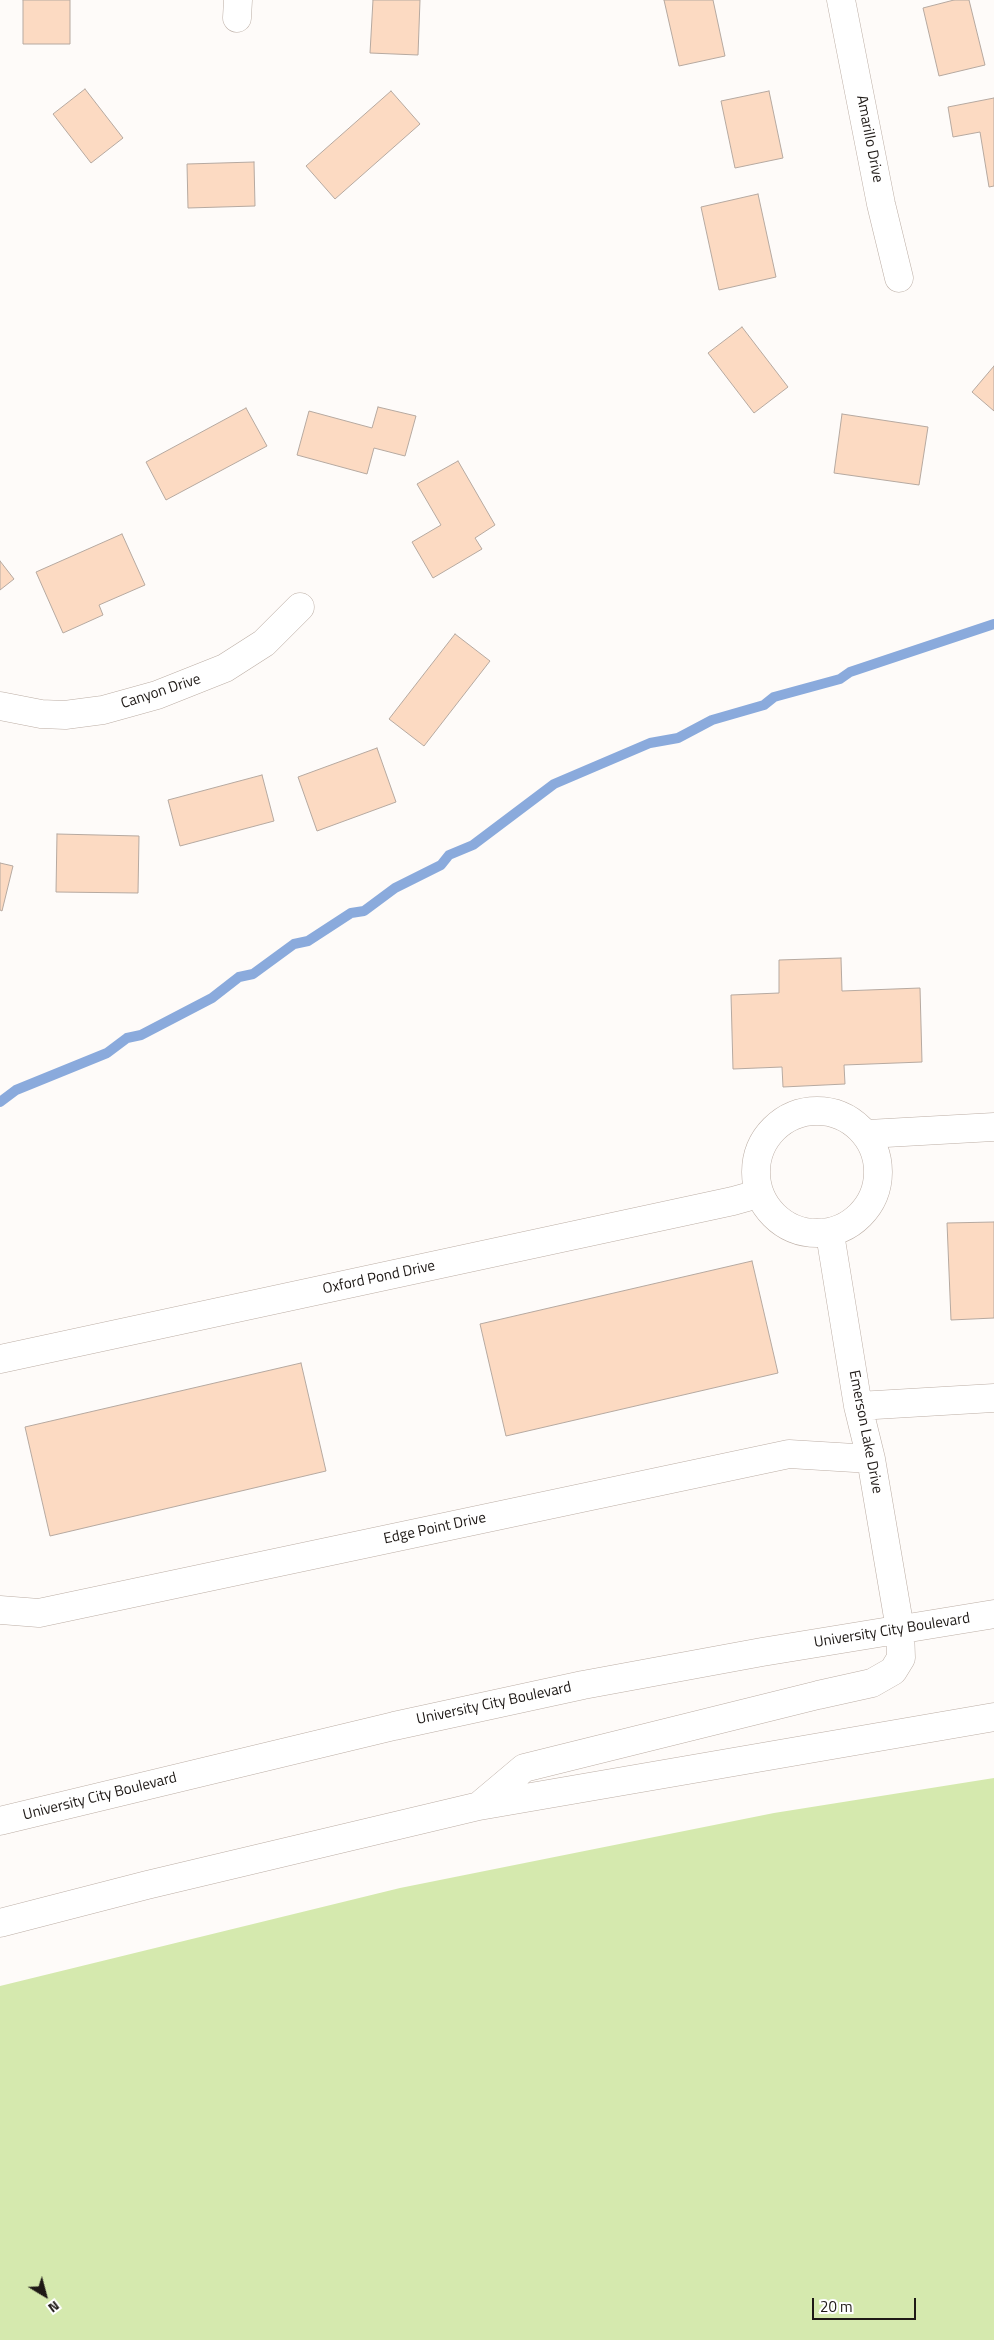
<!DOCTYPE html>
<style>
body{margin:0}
#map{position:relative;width:994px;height:2340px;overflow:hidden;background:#fefbf9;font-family:"Titillium Web",sans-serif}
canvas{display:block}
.north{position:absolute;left:20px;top:2270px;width:50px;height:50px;-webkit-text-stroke:4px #fff;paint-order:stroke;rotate:143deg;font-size:14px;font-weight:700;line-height:20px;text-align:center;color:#1e1916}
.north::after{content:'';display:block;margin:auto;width:18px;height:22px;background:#1e1916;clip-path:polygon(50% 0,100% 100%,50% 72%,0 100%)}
.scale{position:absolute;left:812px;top:2298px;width:104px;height:22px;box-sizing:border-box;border:2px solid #1e1916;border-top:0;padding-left:6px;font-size:15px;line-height:18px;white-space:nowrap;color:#1e1916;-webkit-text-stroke:4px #fff;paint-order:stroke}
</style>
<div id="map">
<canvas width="994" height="2340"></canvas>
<div class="north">N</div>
<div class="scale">20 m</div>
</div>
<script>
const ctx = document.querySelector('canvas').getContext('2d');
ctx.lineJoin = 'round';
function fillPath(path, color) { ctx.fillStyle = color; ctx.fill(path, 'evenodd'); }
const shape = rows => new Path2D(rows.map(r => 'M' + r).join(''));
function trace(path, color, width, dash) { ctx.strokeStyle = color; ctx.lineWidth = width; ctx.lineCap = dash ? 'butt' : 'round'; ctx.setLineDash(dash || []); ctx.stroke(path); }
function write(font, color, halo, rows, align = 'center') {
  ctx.font = font + ' "Titillium Web",sans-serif'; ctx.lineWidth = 5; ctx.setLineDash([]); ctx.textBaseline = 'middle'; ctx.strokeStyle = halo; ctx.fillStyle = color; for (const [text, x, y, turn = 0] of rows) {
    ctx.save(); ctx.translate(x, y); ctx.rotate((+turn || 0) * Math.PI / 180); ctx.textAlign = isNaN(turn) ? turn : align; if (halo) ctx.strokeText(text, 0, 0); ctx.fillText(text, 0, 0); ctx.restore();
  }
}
fillPath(shape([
 [994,1778,994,2340,0,2340,0,1986,400,1888,774,1813]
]), '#d5e9ae');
trace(shape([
 [0,1102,16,1090,107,1053,127,1038,141,1035,212,998,239,977,253,974,294,944,308,941,351,913,364,911,395,888,441,865,449,855,473,845,554,784,650,743,678,738,712,720,764,705,774,697,840,679,850,672,994,624]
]), '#8aaadc', 10);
const building = shape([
 [23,0,70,0,70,44,23,44,23,0],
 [373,0,420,0,418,55,370,53,373,0],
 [664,0,713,0,725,56,679,66,664,0],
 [954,0,969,0,985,65,939,76,923,8,954,0],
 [85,89,123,138,91,163,53,114,85,89],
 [391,91,420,124,335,199,306,166,391,91],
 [769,91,783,158,735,168,721,101,769,91],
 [994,98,994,186,989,187,980,132,953,137,948,107,994,98],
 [254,162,255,206,188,208,187,164,254,162],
 [758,194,776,277,719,290,701,207,758,194],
 [742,327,788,387,754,413,708,353,742,327],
 [994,366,994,411,972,392,994,366],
 [378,407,416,416,405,456,374,448,367,474,297,455,309,411,372,428,378,407],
 [246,408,267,446,166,500,146,462,246,408],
 [842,414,928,427,919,485,834,473,842,414],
 [458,461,495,525,475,538,482,549,433,578,412,542,441,525,417,484,458,461],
 [122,534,145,585,99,605,103,615,63,633,36,572,122,534],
 [0,561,14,579,0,590,0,561],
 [455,634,490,661,424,746,389,719,455,634],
 [377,748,396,802,317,831,298,777,377,748],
 [262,775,274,821,180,846,168,800,262,775],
 [57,834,139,836,138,893,56,892,57,834],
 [0,863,13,866,2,911,0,910,0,863],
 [841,958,842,991,920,988,922,1062,844,1065,845,1084,783,1087,782,1067,733,1069,731,995,779,993,779,960,841,958],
 [994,1222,994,1318,951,1320,947,1223,994,1222],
 [752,1261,778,1373,506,1436,480,1324,752,1261],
 [301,1363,326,1471,50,1536,25,1427,301,1363]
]);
fillPath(building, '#fcdac2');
trace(building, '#b6a9a0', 1);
const minor = shape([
 [841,0,881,204,899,278],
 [237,18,238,0],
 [0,706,41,714,65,715,103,710,157,695,225,668,264,643,300,607],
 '756 1172a61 61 0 1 1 122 0a61 61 0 1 1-122 0Z',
 [868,1134,994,1127],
 [830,1234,858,1406,871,1459,900,1629],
 [0,1359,733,1201,758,1194],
 [858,1406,994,1398],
 [0,1610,39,1613,789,1454,871,1459]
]);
const secondary = shape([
 [480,1805,524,1768,818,1695,872,1683,893,1671,901,1658,900,1629],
 [0,1821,394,1726,583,1685,762,1652,994,1614],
 [0,1923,147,1885,479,1806,994,1717]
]);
trace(minor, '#bcaea5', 29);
trace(secondary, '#bcaea5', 29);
trace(minor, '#fff', 28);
trace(secondary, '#fff', 28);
write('15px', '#1e1916', '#fff', [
 ["Amarillo Drive",869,139,79],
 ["Canyon Drive",161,692,-18],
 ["Oxford Pond Drive",379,1278,-12],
 ["Emerson Lake Drive",865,1432,79],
 ["Edge Point Drive",435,1529,-12],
 ["University City Boulevard",892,1631,-9],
 ["University City Boulevard",494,1704,-12],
 ["University City Boulevard",100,1797,-14]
]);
</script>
